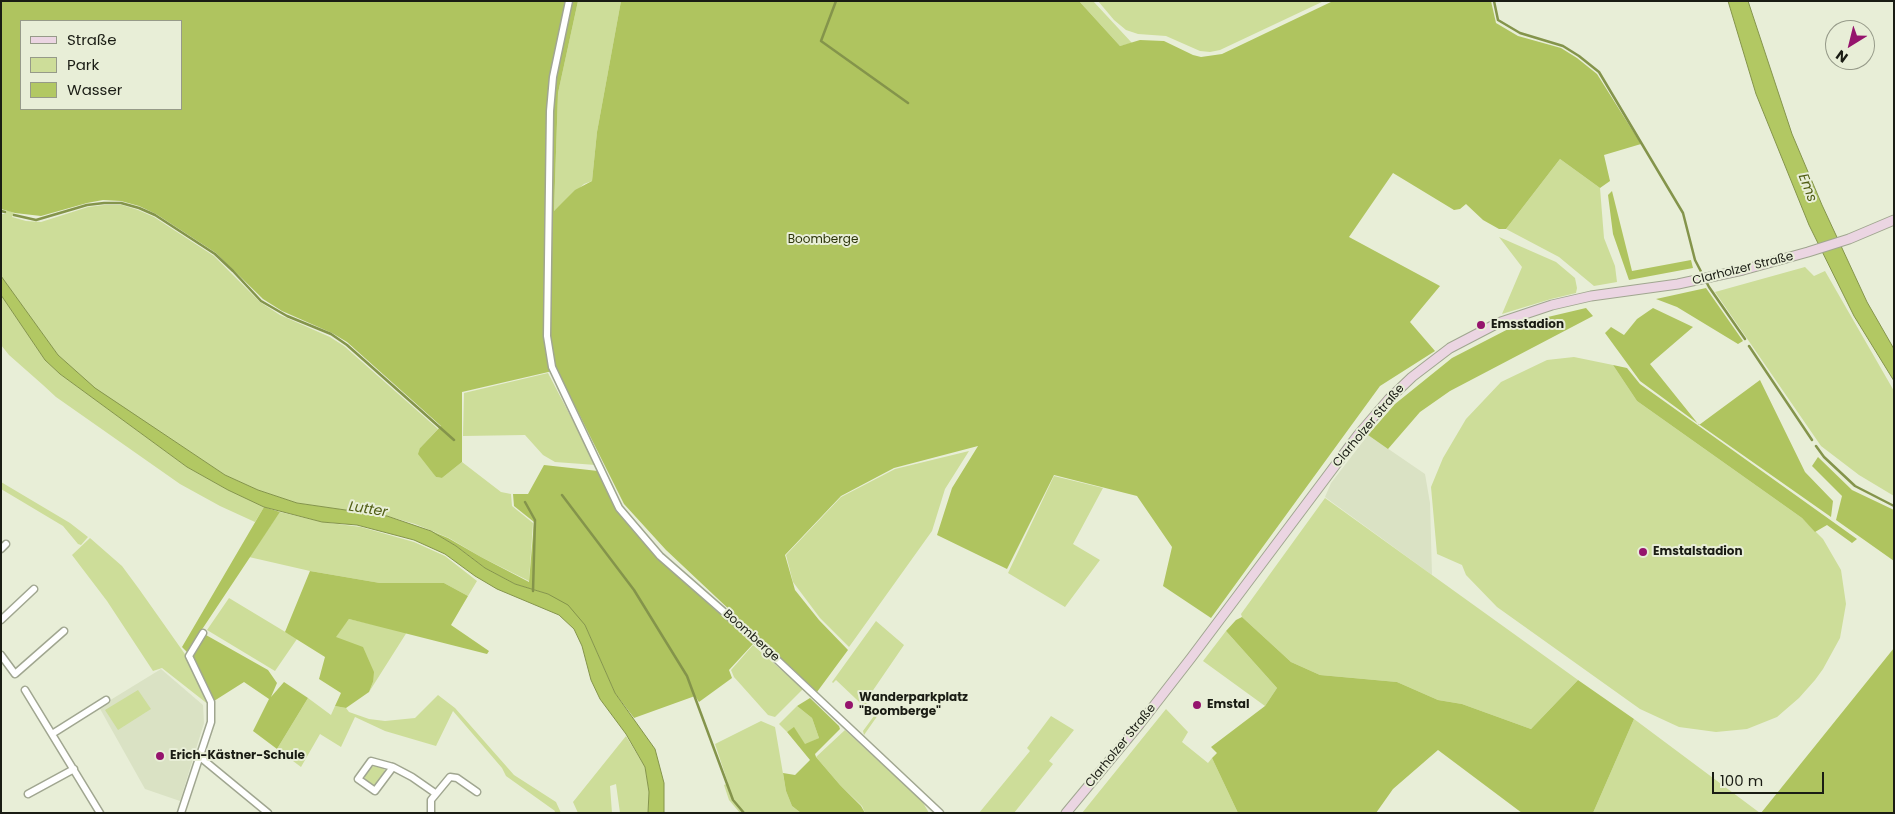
<!DOCTYPE html>
<meta charset="utf-8">
<style>
body{margin:0}
#map{position:relative;width:1895px;height:814px;overflow:hidden;background:#e8eed7;font-family:Poppins,sans-serif}
canvas{display:block}
.frame{position:absolute;inset:0;border:2px solid #1a1c14;pointer-events:none}
.legend{position:absolute;left:20px;top:20px;width:162px;height:90px;box-sizing:border-box;background:#e8eed7;border:1px solid #969a89;margin:0;padding:6px 9px;list-style:none;font-size:15px;color:#1a1c14}
.legend li{display:flex;align-items:center;gap:10px;height:25px}
.legend b{width:25px;border:1px solid #969a89}
.north{position:absolute;left:1825px;top:20px;width:50px;height:50px;box-sizing:border-box;background:#e8eed7;border:1px solid #969a89;border-radius:50%;rotate:216deg;font-size:14px;font-weight:700;line-height:20px;text-align:center;color:#1a1c14}
.north::after{content:'';display:block;margin:auto;width:18px;height:22px;background:#95146d;clip-path:polygon(50% 0,100% 100%,50% 72%,0 100%)}
.scale{position:absolute;left:1712px;top:772px;width:112px;height:22px;box-sizing:border-box;border:2px solid #1a1c14;border-top:0;padding-left:6px;font-size:15px;line-height:18px;white-space:nowrap;color:#1a1c14;-webkit-text-stroke:4px #e8eed7;paint-order:stroke}
</style>
<div id="map">
<canvas width="1895" height="814"></canvas>
<div class="frame"></div>
<ul class="legend">
<li><b style="height:6px;background:#ebd5e2"></b>Straße</li>
<li><b style="height:14px;background:#cddd99"></b>Park</li>
<li><b style="height:14px;background:#b2c863"></b>Wasser</li>
</ul>
<div class="north">N</div>
<div class="scale">100 m</div>
</div>
<script>
const ctx = document.querySelector('canvas').getContext('2d');
ctx.lineJoin = 'round';
function fillPath(path, color) { ctx.fillStyle = color; ctx.fill(path, 'evenodd'); }
const shape = rows => new Path2D(rows.map(r => 'M' + r).join(''));
function trace(path, color, width, dash) { ctx.strokeStyle = color; ctx.lineWidth = width; ctx.lineCap = dash ? 'butt' : 'round'; ctx.setLineDash(dash || []); ctx.stroke(path); }
function write(font, color, halo, rows, align = 'center') {
  ctx.font = font + ' Poppins,sans-serif'; ctx.lineWidth = 4; ctx.setLineDash([]); ctx.textBaseline = 'middle'; ctx.strokeStyle = halo; ctx.fillStyle = color; for (const [text, x, y, turn = 0] of rows) {
    ctx.save(); ctx.translate(x, y); ctx.rotate((+turn || 0) * Math.PI / 180); ctx.textAlign = isNaN(turn) ? turn : align; if (halo) ctx.strokeText(text, 0, 0); ctx.fillText(text, 0, 0); ctx.restore();
  }
}
fillPath(shape([
 [1368,435,1425,474,1430,503,1432,575,1325,497,1331,483],
 [161,669,203,705,204,723,180,801,145,789,99,707]
]), '#dae2c4');
fillPath(shape([
 [578,1,621,1,597,132,592,181,584,184,554,211,558,93],
 [1079,1,1093,1,1132,43,1120,46],
 [1098,1,1324,1,1220,50,1210,52,1200,51,1166,36,1138,34,1126,30,1114,20],
 [1560,159,1600,188,1604,238,1615,266,1617,282,1594,286,1559,257,1506,229],
 [104,205,122,205,138,210,154,217,214,256,260,302,280,315,330,337,344,346,438,429,420,448,436,477,442,478,462,462,501,492,511,494,512,506,533,523,529,581,481,557,449,538,415,524,387,516,297,503,258,490,225,475,95,389,58,355,1,276,1,214,5,214,7,210,14,213,12,217,26,221,41,222,88,207],
 [1499,237,1556,262,1575,278,1577,288,1576,293,1551,299,1502,314,1522,267],
 [1805,267,1814,276,1825,271,1894,391,1894,496,1859,475,1821,446,1715,292],
 [1,295,45,360,60,374,187,467,228,490,264,507,255,522,220,506,180,484,56,397,43,385,9,355,1,345],
 [1574,357,1613,365,1637,401,1802,518,1823,539,1841,570,1846,604,1840,638,1823,669,1815,680,1799,698,1777,717,1747,729,1716,732,1679,727,1640,709,1497,607,1466,575,1462,565,1437,554,1431,487,1443,458,1466,419,1501,382,1547,360],
 [548,373,596,465,555,462,543,455,525,435,463,436,464,393],
 [969,451,945,489,932,531,849,647,820,618,793,582,786,555,841,497,895,469],
 [1054,476,1103,488,1073,544,1100,560,1065,607,1008,573],
 [1,482,70,523,88,537,81,545,78,544,63,526,1,489],
 [1325,498,1432,575,1578,680,1531,729,1462,704,1438,700,1397,682,1320,675,1291,662,1242,617,1241,614],
 [280,512,322,522,361,527,414,542,445,556,477,581,468,596,444,583,380,583,310,571,249,557],
 [90,538,122,566,139,589,187,657,209,705,162,668,153,671,107,601,72,555],
 [229,598,297,639,275,671,207,630],
 [349,619,407,632,369,692,373,682,335,637],
 [876,621,904,645,865,702,878,715,864,735,863,731,874,716,836,680,833,683,832,682],
 [1226,631,1277,688,1265,706,1203,661],
 [753,645,803,689,775,717,768,715,734,677,731,670],
 [138,690,151,709,118,730,105,710],
 [438,695,455,708,514,775,556,802,561,813,554,813,555,811,506,776,502,768,453,711,436,746,385,731,355,717,341,747,320,734,301,767,277,749,308,698,331,715,335,706,346,708,349,712,369,719,385,721,415,718],
 [797,706,812,718,819,738,805,745,794,728,787,732,779,724],
 [1166,709,1188,732,1182,742,1208,763,1212,758,1238,813,1082,813],
 [1051,716,1074,730,1049,761,1053,764,1014,813,979,813,1030,751,1027,748],
 [1634,719,1760,813,1593,813],
 [761,721,775,727,786,791,792,806,801,813,740,813,729,800,724,785,728,783,715,744],
 [845,730,922,801,929,813,865,813,862,806,840,785,816,757],
 [626,736,645,767,649,792,648,813,620,813,616,784,610,786,612,813,578,813,573,802],
 [376,765,384,767,385,772,376,785,372,785,365,780,365,775,370,768]
]), '#cddd99');
fillPath(shape([
 [1,1,578,1,558,93,554,211,575,190,592,181,597,132,621,1,1079,1,1120,46,1140,40,1164,41,1193,55,1201,57,1222,54,1333,1,1491,1,1496,23,1518,36,1561,48,1577,58,1597,74,1641,144,1604,155,1610,181,1600,188,1560,159,1506,229,1499,229,1483,220,1466,204,1460,209,1454,210,1393,173,1349,237,1440,286,1410,322,1435,351,1380,386,1211,618,1163,586,1172,547,1137,496,1054,475,1007,569,937,535,952,488,978,446,894,468,841,496,785,555,795,590,819,620,848,650,817,692,666,550,624,504,557,370,462,392,462,462,442,478,436,477,418,454,420,448,441,426,347,342,332,333,282,311,263,299,216,253,156,214,139,206,121,201,103,200,87,203,41,216,15,213,1,209],
 [21,21,181,21,181,109,21,109],
 [1612,191,1632,271,1691,260,1693,268,1629,280,1613,234,1608,195],
 [1706,288,1743,341,1738,344,1677,307,1656,299],
 [1586,308,1593,316,1450,391,1420,412,1388,449,1368,435,1395,404,1452,358,1518,324],
 [1653,308,1693,327,1650,364,1699,425,1760,380,1805,472,1833,501,1831,517,1700,425,1640,381,1605,333,1611,327,1624,335,1637,319],
 [1613,365,1627,368,1640,384,1857,539,1852,543,1827,525,1815,532,1802,518,1637,401],
 [1818,457,1852,490,1894,510,1894,561,1836,520,1842,496,1812,466],
 [544,465,598,471,616,510,659,559,753,644,729,670,732,678,699,702,695,696,634,718,615,693,585,625,548,594,515,584,485,568,456,546,431,531,448,538,481,557,529,582,534,522,514,506,513,494,528,494],
 [264,507,280,512,187,652,182,647],
 [310,571,380,583,444,583,468,596,451,625,489,651,487,654,349,619,336,637,363,647,374,672,373,682,369,692,346,708,335,706,341,693,319,679,325,657,285,632],
 [1242,617,1291,662,1320,675,1397,682,1438,700,1462,704,1531,729,1578,680,1634,719,1593,813,1522,813,1438,750,1393,789,1376,813,1238,813,1212,758,1217,753,1211,747,1265,706,1277,688,1226,631,1236,620],
 [206,635,268,670,277,683,271,697,284,682,308,698,277,749,253,731,269,699,244,682,214,701,192,658],
 [1894,648,1894,813,1761,813],
 [810,698,839,726,840,729,815,754,816,757,840,785,861,806,865,813,801,813,792,806,786,791,783,773,795,775,810,760,787,732,794,727,805,744,819,738,812,718,797,706]
]), '#afc45f');
const water = shape([
 [1728,1,1748,1,1792,134,1822,205,1867,302,1894,349,1894,381,1854,316,1809,225,1756,94,1728,1],
 [1,276,58,355,95,388,225,475,258,490,297,503,387,516,431,531,456,546,485,568,515,584,548,594,568,605,585,625,615,693,655,749,664,783,664,813,648,813,649,792,645,767,626,734,600,699,591,680,582,646,574,629,559,615,497,589,475,576,445,554,414,540,357,525,322,522,264,507,228,490,187,467,60,374,45,360,1,295,1,276]
]);
fillPath(water, '#b2c863');
trace(water, '#84944b', 1);
trace(shape([
 [836,1,821,41,908,103],
 [1494,1,1498,20,1520,33,1563,46,1579,56,1599,72,1683,213,1695,260,1709,287,1745,339],
 [1,211,5,212],
 [14,215,36,220,87,205,104,203,121,203,139,208,155,215,215,254,233,271,261,301,287,316,331,334,347,345,454,440],
 [1749,346,1812,440],
 [1816,446,1824,457,1855,486,1894,506],
 [562,495,634,590,687,676,733,800,744,813],
 [525,502,535,520,533,591]
]), '#84944b', 2.5);
const street = shape([
 [569,1,553,77,550,111,547,336,552,367,619,508,660,556,756,640,940,813],
 [1,549,6,544],
 [1,620,34,589],
 [1,655,15,674,64,631],
 [25,690,100,813],
 [52,734,106,700],
 [200,757,268,813],
 [393,767,371,761,358,779,375,791,393,767,412,777,435,793],
 [28,794,74,769],
 [181,813,211,722,211,702,189,656,203,633],
 [431,813,431,800,450,777,457,778,477,792]
]);
const secondary = shape([
 [1066,813,1139,725,1191,658,1358,435,1389,399,1412,377,1450,348,1498,323,1552,305,1591,296,1678,284,1743,270,1808,252,1849,239,1894,220]
]);
trace(street, '#a0a690', 9);
trace(secondary, '#a0a690', 11);
trace(street, '#fff', 6);
trace(secondary, '#ebd5e2', 9);
for (const [x, y, r, color] of [
 [1481,325,5,"#95146d"],
 [1643,552,5,"#95146d"],
 [849,705,5,"#95146d"],
 [1197,705,5,"#95146d"],
 [160,756,5,"#95146d"]
]) { const dot = new Path2D(); dot.arc(x, y, r, 0, 2 * Math.PI); ctx.fillStyle = color; ctx.fill(dot); trace(dot, '#e8eed7', 2); }
write('12px', '#2d350a', '#e8eed7', [
 ["Boomberge",823,240]
]);
write('12px', '#1a1c14', '#e8eed7', [
 ["Clarholzer Straße",1743,269,-14],
 ["Clarholzer Straße",1369,426,-50],
 ["Boomberge",751,636,42],
 ["Clarholzer Straße",1121,746,-51]
]);
write('bold 12px', '#1a1c14', '#e8eed7', [
 ["Emsstadion",1491,325],
 ["Emstalstadion",1653,552],
 ["Wanderparkplatz",859,698],
 ["\"Boomberge\"",859,712],
 ["Emstal",1207,705],
 ["Erich-Kästner-Schule",170,756]
], 'left');
write('italic 14px', '#505d14', '#e8eed7', [
 ["Ems",1807,188,69],
 ["Lutter",368,510,9]
]);
</script>
